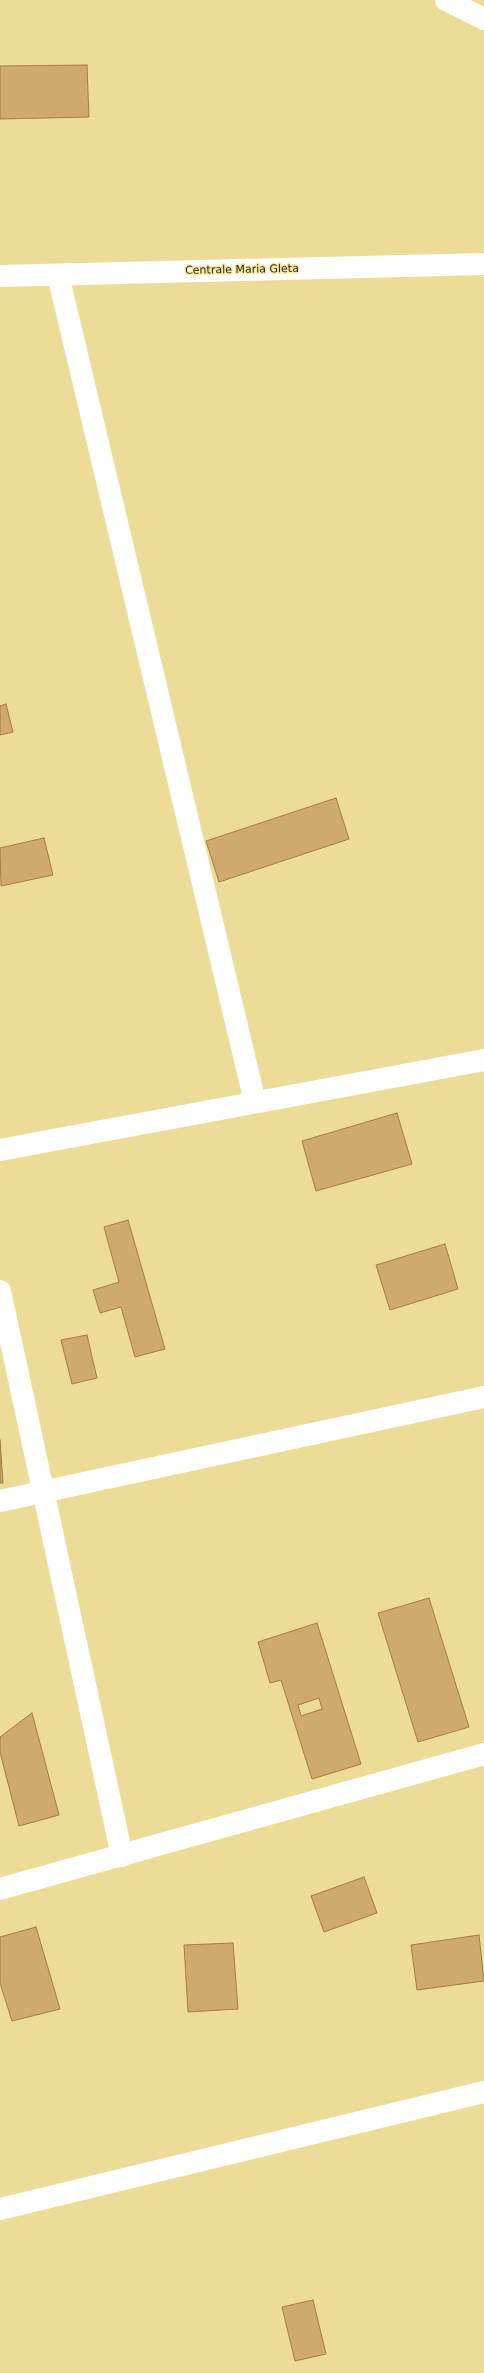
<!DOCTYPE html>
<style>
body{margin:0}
canvas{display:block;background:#eddc98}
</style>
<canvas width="484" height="2373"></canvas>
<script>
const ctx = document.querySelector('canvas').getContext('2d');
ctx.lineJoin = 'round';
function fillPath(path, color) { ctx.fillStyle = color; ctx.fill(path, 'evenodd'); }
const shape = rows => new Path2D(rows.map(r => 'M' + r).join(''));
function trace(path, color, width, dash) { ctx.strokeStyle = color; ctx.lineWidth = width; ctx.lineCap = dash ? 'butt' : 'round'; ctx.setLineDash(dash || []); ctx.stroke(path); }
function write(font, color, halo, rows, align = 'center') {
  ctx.font = font + ' "DejaVu Sans",sans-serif'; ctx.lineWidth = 3; ctx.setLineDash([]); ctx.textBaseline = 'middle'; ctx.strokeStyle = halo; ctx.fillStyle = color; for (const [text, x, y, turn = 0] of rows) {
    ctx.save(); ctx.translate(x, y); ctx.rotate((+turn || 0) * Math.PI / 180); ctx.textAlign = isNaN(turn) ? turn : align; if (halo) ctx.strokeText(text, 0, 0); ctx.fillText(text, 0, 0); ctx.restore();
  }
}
const building = shape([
 [87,65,89,117,0,119,0,66,87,65],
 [6,704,13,732,0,735,0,706,6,704],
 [336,798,349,839,219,882,206,841,336,798],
 [44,838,53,875,1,886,0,848,44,838],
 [397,1113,412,1164,316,1191,302,1141,397,1113],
 [128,1220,165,1349,135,1357,121,1307,100,1313,93,1290,119,1282,104,1227,128,1220],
 [445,1244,458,1289,390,1310,376,1265,445,1244],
 [87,1335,97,1378,72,1384,61,1340,87,1335],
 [0,1440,3,1483,0,1483,0,1440],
 [429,1598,469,1727,418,1742,378,1613,429,1598],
 [317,1623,361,1764,312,1779,281,1680,270,1683,258,1642,317,1623],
 [319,1698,322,1709,301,1716,298,1705,319,1698],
 [32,1713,59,1815,19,1826,0,1752,0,1737,32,1713],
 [364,1877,377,1913,324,1932,311,1896,364,1877],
 [36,1927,60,2009,12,2021,0,1983,0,1937,36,1927],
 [479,1935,484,1981,417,1990,411,1945,479,1935],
 [233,1943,238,2009,188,2012,184,1945,233,1943],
 [313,2300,326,2354,295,2361,282,2307,313,2300]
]);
fillPath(building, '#d0a96f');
trace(building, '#a47d45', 1);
trace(shape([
 [446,0,484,19],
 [58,275,255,1102],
 [0,276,484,264],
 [0,1150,484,1060],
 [0,1291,122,1856],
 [0,1501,484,1397],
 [0,1889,484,1754],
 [0,2209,484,2092]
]), '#fff', 22);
write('11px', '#2e270c', '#fae9a5', [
 ["Centrale Maria Gleta",242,270,-1]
]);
</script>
